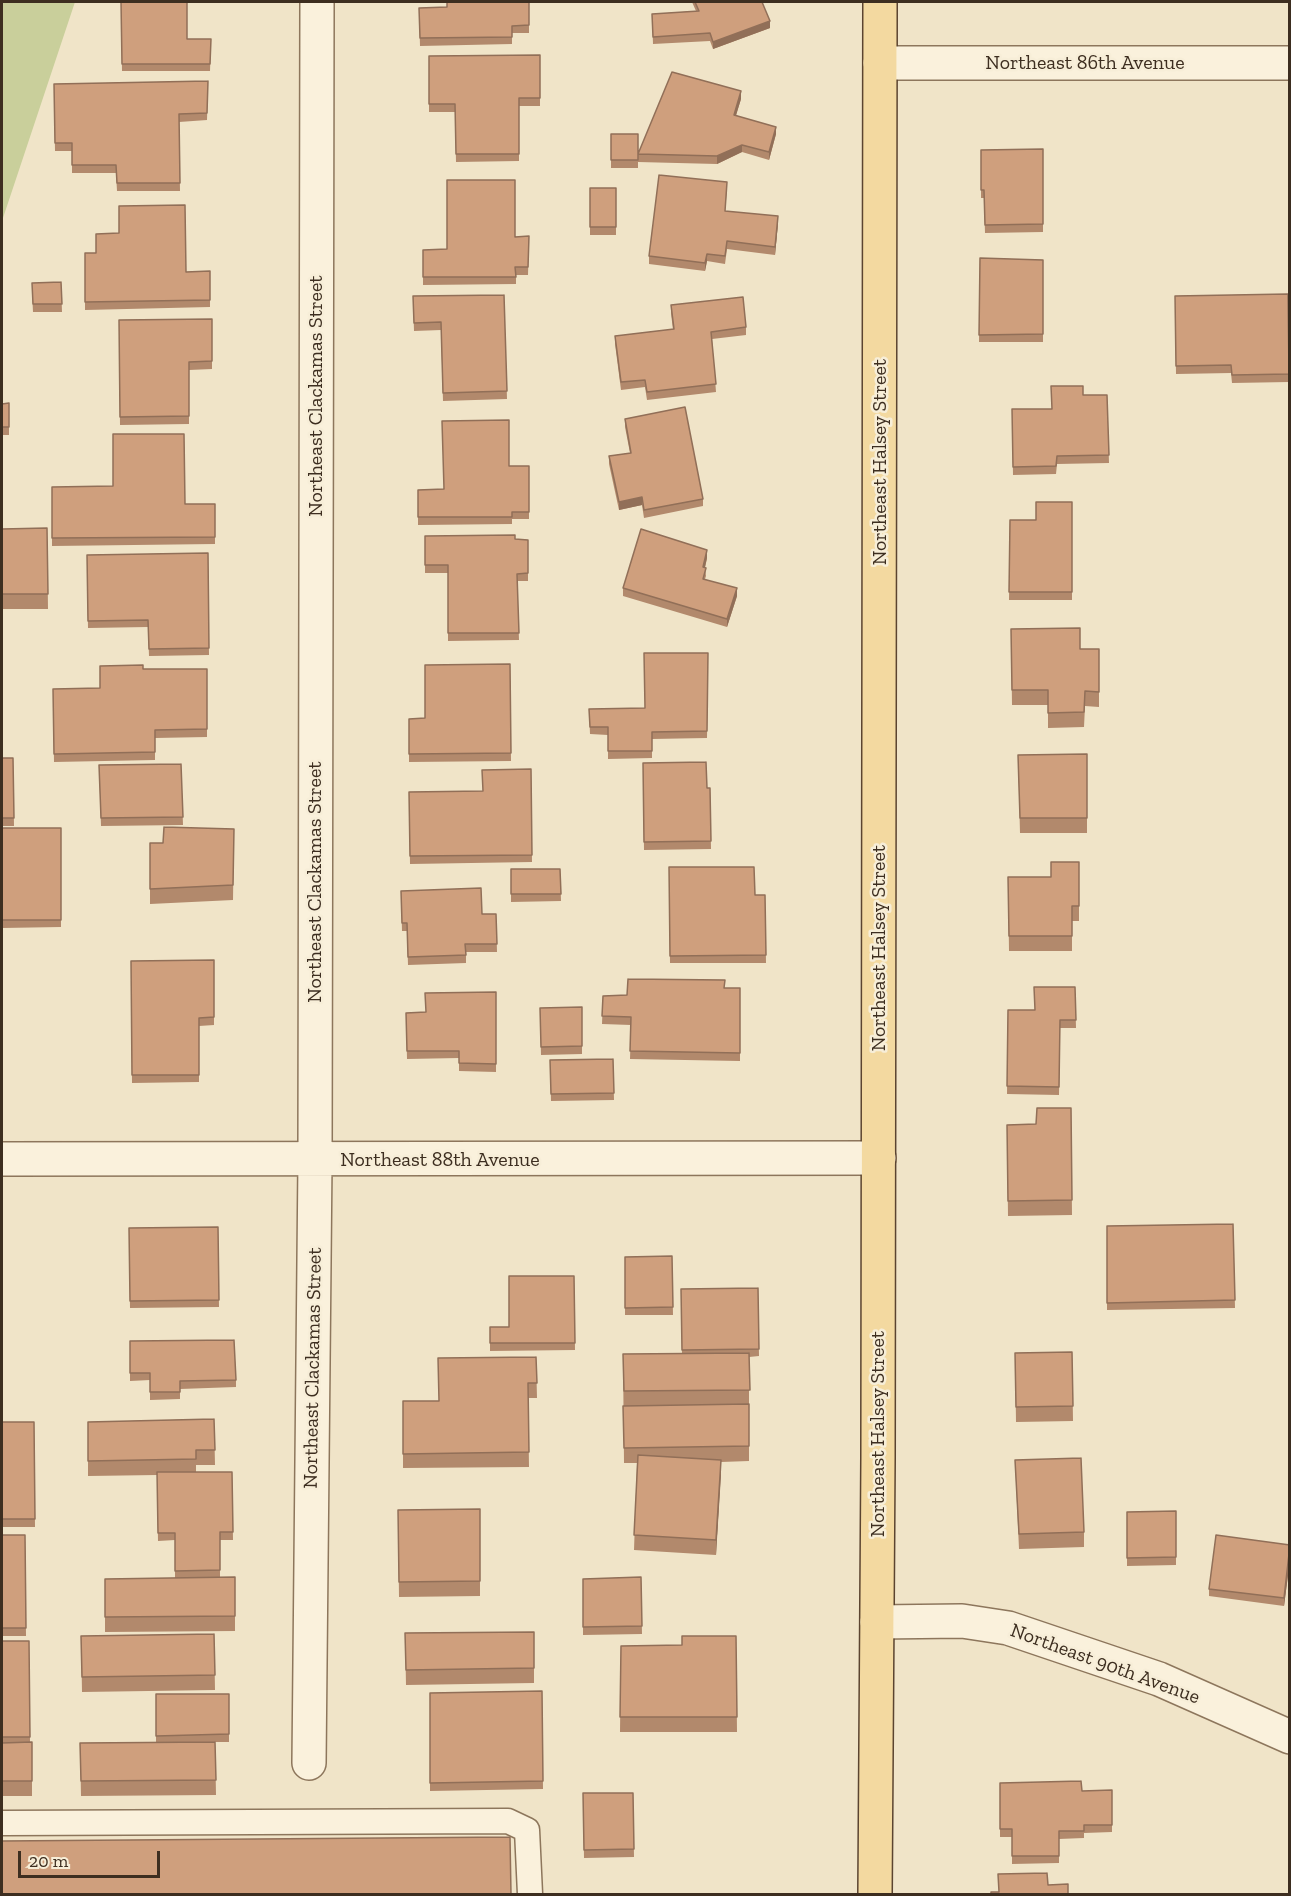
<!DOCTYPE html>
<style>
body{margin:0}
#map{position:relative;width:1291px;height:1896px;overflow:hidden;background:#f0e4c8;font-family:"Zilla Slab",serif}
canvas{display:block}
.frame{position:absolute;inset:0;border:3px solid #3d2e20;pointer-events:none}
.scale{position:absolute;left:18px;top:1851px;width:142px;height:27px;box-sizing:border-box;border:3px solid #3d2e20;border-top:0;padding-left:8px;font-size:18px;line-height:21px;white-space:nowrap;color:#3d2e20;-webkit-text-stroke:4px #f7eed8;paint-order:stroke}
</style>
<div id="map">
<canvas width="1291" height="1896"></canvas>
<div class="frame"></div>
<div class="scale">20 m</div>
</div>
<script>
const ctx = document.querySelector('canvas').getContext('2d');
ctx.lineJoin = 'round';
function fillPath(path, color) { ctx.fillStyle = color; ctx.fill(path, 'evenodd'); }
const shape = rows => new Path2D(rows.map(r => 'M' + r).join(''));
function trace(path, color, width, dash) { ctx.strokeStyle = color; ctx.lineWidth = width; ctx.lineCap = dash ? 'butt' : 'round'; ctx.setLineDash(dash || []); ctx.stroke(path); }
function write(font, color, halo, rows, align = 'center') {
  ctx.font = font + ' "Zilla Slab",serif'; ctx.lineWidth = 5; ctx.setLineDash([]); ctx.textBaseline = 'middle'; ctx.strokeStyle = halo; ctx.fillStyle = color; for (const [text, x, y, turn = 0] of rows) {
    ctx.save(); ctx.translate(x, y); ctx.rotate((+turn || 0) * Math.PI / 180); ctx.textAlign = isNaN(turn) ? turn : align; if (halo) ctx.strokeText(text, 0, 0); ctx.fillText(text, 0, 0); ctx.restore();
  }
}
fillPath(shape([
 [2,2,75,2,2,221]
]), '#c9cf9b');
const lane = shape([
 [2,1823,508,1821,527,1830,530,1894]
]);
const street = shape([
 [880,63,1290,63],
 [2,1159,879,1158],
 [877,1622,962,1621,1008,1628,1159,1679,1290,1737],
 [309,1763,315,1161,317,2]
]);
const primary = shape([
 [875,1894,878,1458,880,2]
]);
trace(lane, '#8d765c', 27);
trace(street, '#8d765c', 36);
trace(primary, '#5b4430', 36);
trace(lane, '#faf1dc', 24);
trace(street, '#faf1dc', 33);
trace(primary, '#f3d9a0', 33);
fillPath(shape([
 [121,2,187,39,211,39,210,71,122,71],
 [529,2,529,33,512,33,512,44,420,46,419,8,447,7],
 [692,2,762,2,770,28,713,49,710,41,653,44,652,14,696,11],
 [540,55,540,106,519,106,519,161,456,162,455,112,429,112,429,56],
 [208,81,207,120,179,122,180,191,117,191,116,173,72,173,72,151,55,151,54,84],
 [741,99,736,115,776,134,769,160,742,152,717,164,638,162,638,168,611,168,611,134,638,154],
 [1043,149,1043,232,985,233,984,198,981,198,981,150],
 [590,188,616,188,616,235,590,235],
 [727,190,725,211,778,223,775,255,727,249,725,264,707,261,705,271,649,264,649,256],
 [529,236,528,275,516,275,516,284,423,285,423,250,447,249,515,237],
 [85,253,186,272,210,271,210,307,85,310],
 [980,258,1043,260,1043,342,979,342],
 [61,282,62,312,33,312,32,291],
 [1288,294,1289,382,1232,383,1231,373,1176,374,1175,296],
 [504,295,507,399,443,401,441,330,414,331,413,296],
 [671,305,746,327,746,335,712,339,716,392,647,400,645,387,621,390,615,344,615,336,673,330,671,313],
 [212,319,212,369,189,370,189,424,120,425,119,320],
 [1083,395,1107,395,1109,463,1057,464,1056,474,1013,475,1012,409,1051,409],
 [9,403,9,435,2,435,2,404],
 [625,419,703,499,703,506,644,518,642,505,619,510,609,464,609,456,630,453,625,427],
 [509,466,529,466,529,519,512,519,512,524,418,525,418,490,443,489],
 [52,487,185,504,215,504,215,544,52,546],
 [1072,502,1072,600,1009,600,1010,520,1036,520],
 [47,528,48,609,2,609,2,529],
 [425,536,528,540,528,581,517,581,519,640,448,641,448,573,425,573],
 [208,553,209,655,149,656,148,627,88,628,87,555],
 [707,558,705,568,706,576,705,579,737,596,727,627,623,596,623,588],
 [1011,629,1080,649,1099,649,1099,707,1085,706,1084,727,1048,728,1048,705,1012,705],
 [708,653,707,738,652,739,652,758,608,759,608,735,590,734,589,709,645,708],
 [510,664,511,761,409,762,409,719,425,718],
 [143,669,207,669,207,737,155,738,155,760,54,762,53,689,100,688],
 [1087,754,1087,833,1020,833,1018,755],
 [2,758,13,758,14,826,2,826],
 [643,763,707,788,710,788,711,849,644,850],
 [181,764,183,825,101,826,99,765],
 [531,769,532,862,410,864,409,792,483,791],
 [2,828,61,828,61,927,2,928],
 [234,829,233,900,150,904,150,843,163,843],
 [1079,862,1079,921,1072,921,1072,951,1009,951,1008,877,1051,877],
 [669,867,755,895,765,895,766,963,670,963],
 [511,869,560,869,561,901,511,902],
 [401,891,482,914,496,914,497,952,466,952,466,963,408,965,407,931,402,931],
 [214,960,214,1025,199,1026,199,1082,132,1083,131,961],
 [1075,987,1076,1028,1060,1028,1059,1095,1007,1094,1008,1010,1035,1010],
 [724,988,740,988,740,1061,630,1059,631,1025,602,1024,603,996,627,995],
 [496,992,496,1072,459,1071,459,1058,407,1059,406,1013,426,1012],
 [582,1007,582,1054,541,1055,540,1008],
 [613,1059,614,1100,551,1101,550,1060],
 [1071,1108,1072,1215,1008,1216,1007,1125,1036,1124],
 [1233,1224,1235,1308,1107,1310,1107,1226],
 [218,1227,219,1307,130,1308,129,1228],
 [672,1256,673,1315,625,1315,625,1257],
 [574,1276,575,1350,490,1351,490,1327,509,1327],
 [758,1288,759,1356,749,1357,749,1461,721,1462,716,1555,634,1550,637,1463,624,1463,623,1354,682,1354,681,1289],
 [130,1341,236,1380,236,1387,180,1389,180,1399,150,1400,150,1380,130,1381],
 [1072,1352,1073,1421,1016,1422,1015,1353],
 [536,1357,537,1398,528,1398,529,1467,403,1468,403,1401,439,1401],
 [214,1419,215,1465,196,1465,196,1472,232,1472,233,1540,220,1540,220,1577,235,1577,235,1631,105,1632,105,1579,175,1578,175,1540,158,1541,157,1475,88,1476,88,1422],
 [2,1422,34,1422,35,1527,2,1527],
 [1015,1460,1084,1532,1084,1547,1019,1549],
 [480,1509,480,1596,399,1597,398,1510],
 [1176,1511,1176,1565,1127,1566,1127,1512],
 [2,1535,25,1535,26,1636,2,1636],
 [1290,1545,1290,1560,1284,1606,1209,1596,1209,1589],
 [641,1577,642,1634,583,1635,583,1579],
 [534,1632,534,1683,406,1685,405,1633],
 [214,1634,215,1690,82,1692,81,1636],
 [736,1636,737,1732,620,1732,621,1646,682,1645],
 [2,1641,29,1641,30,1742,32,1742,32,1796,2,1796],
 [542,1691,543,1789,430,1791,430,1693],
 [156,1694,229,1694,229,1742,215,1742,216,1795,81,1796,80,1743,156,1742],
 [1000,1783,1082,1791,1112,1790,1112,1832,1084,1833,1084,1838,1059,1839,1059,1863,1012,1864,1012,1837,1000,1837],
 [583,1793,633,1793,634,1857,584,1858]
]), '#b2896c');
fillPath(shape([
 [770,21,770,28,713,49,713,42],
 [741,91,741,99,734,122,734,115],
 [776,127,776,134,769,160,769,152],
 [742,145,742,152,717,164,717,156],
 [778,216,778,223,775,255,775,247],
 [707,254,707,261,705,271,705,263],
 [642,497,642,505,619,510,619,502],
 [707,550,707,558,703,575,703,567],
 [737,588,737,596,727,627,727,619],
 [721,1460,721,1475,716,1555,716,1540],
 [1290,1552,1290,1560,1284,1606,1284,1598]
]), '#916f58');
const building = shape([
 [121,2,187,2,187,39,211,39,210,64,122,64,121,2],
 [447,2,529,2,529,25,512,26,512,37,420,38,419,8,447,7,447,2],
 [695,2,762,2,770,21,713,42,710,33,653,37,652,14,699,11,695,2],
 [540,55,540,98,519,98,519,154,456,154,455,104,429,104,429,56,540,55],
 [672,72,741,91,734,115,776,127,769,152,742,145,717,156,638,154,638,160,611,160,611,134,638,134,638,154,672,72],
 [208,81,207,113,179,114,180,183,117,183,116,165,72,165,72,143,55,143,54,84,208,81],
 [1043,149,1043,224,985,225,984,190,981,190,981,150,1043,149],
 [659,175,727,182,725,211,778,216,775,247,727,241,725,256,707,254,705,263,649,256,659,175],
 [447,180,515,180,515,237,529,236,528,267,515,267,516,277,423,277,423,250,447,249,447,180],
 [590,188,616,188,616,227,590,227,590,188],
 [185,205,186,272,210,271,210,300,85,302,85,253,96,253,96,234,119,233,119,206,185,205],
 [980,258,1043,260,1043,334,979,335,980,258],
 [61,282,62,304,33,304,32,283,61,282],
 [1288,294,1289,374,1232,375,1231,365,1176,366,1175,296,1288,294],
 [504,295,507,391,443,393,441,322,414,323,413,296,504,295],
 [743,297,746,327,711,332,716,384,647,392,645,380,621,382,615,336,674,329,671,305,743,297],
 [212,319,212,361,189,362,189,416,120,417,119,320,212,319],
 [1051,386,1083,386,1083,395,1107,395,1109,455,1057,456,1056,466,1013,467,1012,409,1052,409,1051,386],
 [9,403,9,427,2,427,2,404,9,403],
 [685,407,703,499,644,510,642,497,619,502,609,456,631,453,625,419,685,407],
 [509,420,509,466,529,466,529,512,512,512,512,517,418,517,418,490,444,489,442,421,509,420],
 [113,434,184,434,185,504,215,504,215,537,52,538,52,487,113,486,113,434],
 [1036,502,1072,502,1072,592,1009,592,1010,520,1036,520,1036,502],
 [47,528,48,594,2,594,2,529,47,528],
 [641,529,707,550,703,567,706,568,703,579,737,588,727,619,623,588,641,529],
 [515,535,515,539,528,540,528,573,517,574,519,633,448,633,448,565,425,565,425,536,515,535],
 [208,553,209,648,149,649,148,620,88,621,87,555,208,553],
 [1080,628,1080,649,1099,649,1099,692,1085,691,1084,712,1048,713,1048,690,1012,690,1011,629,1080,628],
 [644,653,708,653,707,731,652,732,652,751,608,751,608,727,590,727,589,709,645,708,644,653],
 [510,664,511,753,409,754,409,719,425,718,425,665,510,664],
 [143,665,143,669,207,669,207,729,155,730,155,752,54,754,53,689,100,688,100,666,143,665],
 [1087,754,1087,818,1020,818,1018,755,1087,754],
 [2,758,13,758,14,818,2,818,2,758],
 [706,762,707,788,710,788,711,841,644,842,643,763,706,762],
 [181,764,183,817,101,818,99,765,181,764],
 [531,769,532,855,410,856,409,792,483,791,482,770,531,769],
 [164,827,234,829,233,885,150,889,150,843,163,843,164,827],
 [2,828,61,828,61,920,2,920,2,828],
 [1051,862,1079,862,1079,906,1072,906,1072,936,1009,936,1008,877,1051,877,1051,862],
 [669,867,754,867,755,895,765,895,766,955,670,956,669,867],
 [511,869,560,869,561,894,511,894,511,869],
 [481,888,482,914,496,914,497,944,465,944,466,955,408,957,407,923,402,923,401,891,481,888],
 [214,960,214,1017,199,1018,199,1075,132,1075,131,961,214,960],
 [628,979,725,980,724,988,740,988,740,1053,630,1051,631,1017,602,1016,603,996,627,995,628,979],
 [1034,987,1075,987,1076,1020,1060,1020,1059,1087,1007,1086,1008,1010,1035,1010,1034,987],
 [496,992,496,1064,459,1063,459,1051,407,1051,406,1013,426,1012,425,993,496,992],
 [582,1007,582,1046,541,1047,540,1008,582,1007],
 [613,1059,614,1093,551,1094,550,1060,613,1059],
 [1037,1108,1071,1108,1072,1200,1008,1201,1007,1125,1036,1124,1037,1108],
 [1233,1224,1235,1300,1107,1303,1107,1226,1233,1224],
 [218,1227,219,1300,130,1301,129,1228,218,1227],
 [672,1256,673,1307,625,1308,625,1257,672,1256],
 [509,1276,574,1276,575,1343,490,1343,490,1327,509,1327,509,1276],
 [758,1288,759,1349,682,1350,681,1289,758,1288],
 [234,1340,236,1380,180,1381,180,1392,150,1392,150,1373,130,1373,130,1341,234,1340],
 [1072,1352,1073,1406,1016,1407,1015,1353,1072,1352],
 [749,1353,750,1390,624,1391,623,1354,749,1353],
 [536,1357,537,1383,528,1383,529,1452,403,1454,403,1401,439,1401,438,1358,536,1357],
 [749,1404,749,1446,624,1448,623,1406,749,1404],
 [214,1419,215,1450,196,1450,196,1459,88,1461,88,1422,214,1419],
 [2,1422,34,1422,35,1519,2,1519,2,1422],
 [638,1455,721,1460,716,1540,634,1535,638,1455],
 [1081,1458,1084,1532,1019,1534,1015,1460,1081,1458],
 [157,1472,232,1472,233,1532,220,1532,220,1570,175,1571,175,1533,158,1533,157,1472],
 [480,1509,480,1581,399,1582,398,1510,480,1509],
 [1176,1511,1176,1557,1127,1558,1127,1512,1176,1511],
 [2,1535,25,1535,26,1628,2,1628,2,1535],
 [1216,1535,1290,1545,1284,1598,1209,1589,1216,1535],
 [235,1577,235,1616,105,1617,105,1579,235,1577],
 [641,1577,642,1626,583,1627,583,1579,641,1577],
 [534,1632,534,1668,406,1670,405,1633,534,1632],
 [214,1634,215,1675,82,1677,81,1636,214,1634],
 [682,1636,736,1636,737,1717,620,1717,621,1646,682,1645,682,1636],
 [2,1641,29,1641,30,1737,2,1737,2,1641],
 [542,1691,543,1781,430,1783,430,1693,542,1691],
 [156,1694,229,1694,229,1734,156,1736,156,1694],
 [32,1742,32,1781,2,1781,2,1743,32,1742],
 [215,1742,216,1780,81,1781,80,1743,215,1742],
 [1081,1781,1082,1791,1112,1790,1112,1825,1084,1825,1084,1831,1059,1831,1059,1856,1012,1856,1012,1829,1000,1829,1000,1783,1081,1781],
 [583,1793,633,1793,634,1849,584,1850,583,1793],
 [510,1837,511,1894,2,1894,2,1841,510,1837],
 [1047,1873,1048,1885,1068,1884,1068,1894,991,1894,991,1892,999,1892,998,1874,1047,1873]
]);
fillPath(building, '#cf9f7d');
trace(building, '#916f58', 1.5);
write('20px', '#3d2e20', '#f7eed8', [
 ["Northeast 86th Avenue",1085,63],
 ["Northeast Clackamas Street",316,396,-90],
 ["Northeast Halsey Street",880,462,-90],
 ["Northeast Clackamas Street",315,882,-90],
 ["Northeast Halsey Street",879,948,-90],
 ["Northeast 88th Avenue",440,1160],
 ["Northeast Clackamas Street",313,1368,-89],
 ["Northeast Halsey Street",878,1434,-90],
 ["Northeast 90th Avenue",1105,1664,20]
]);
</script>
